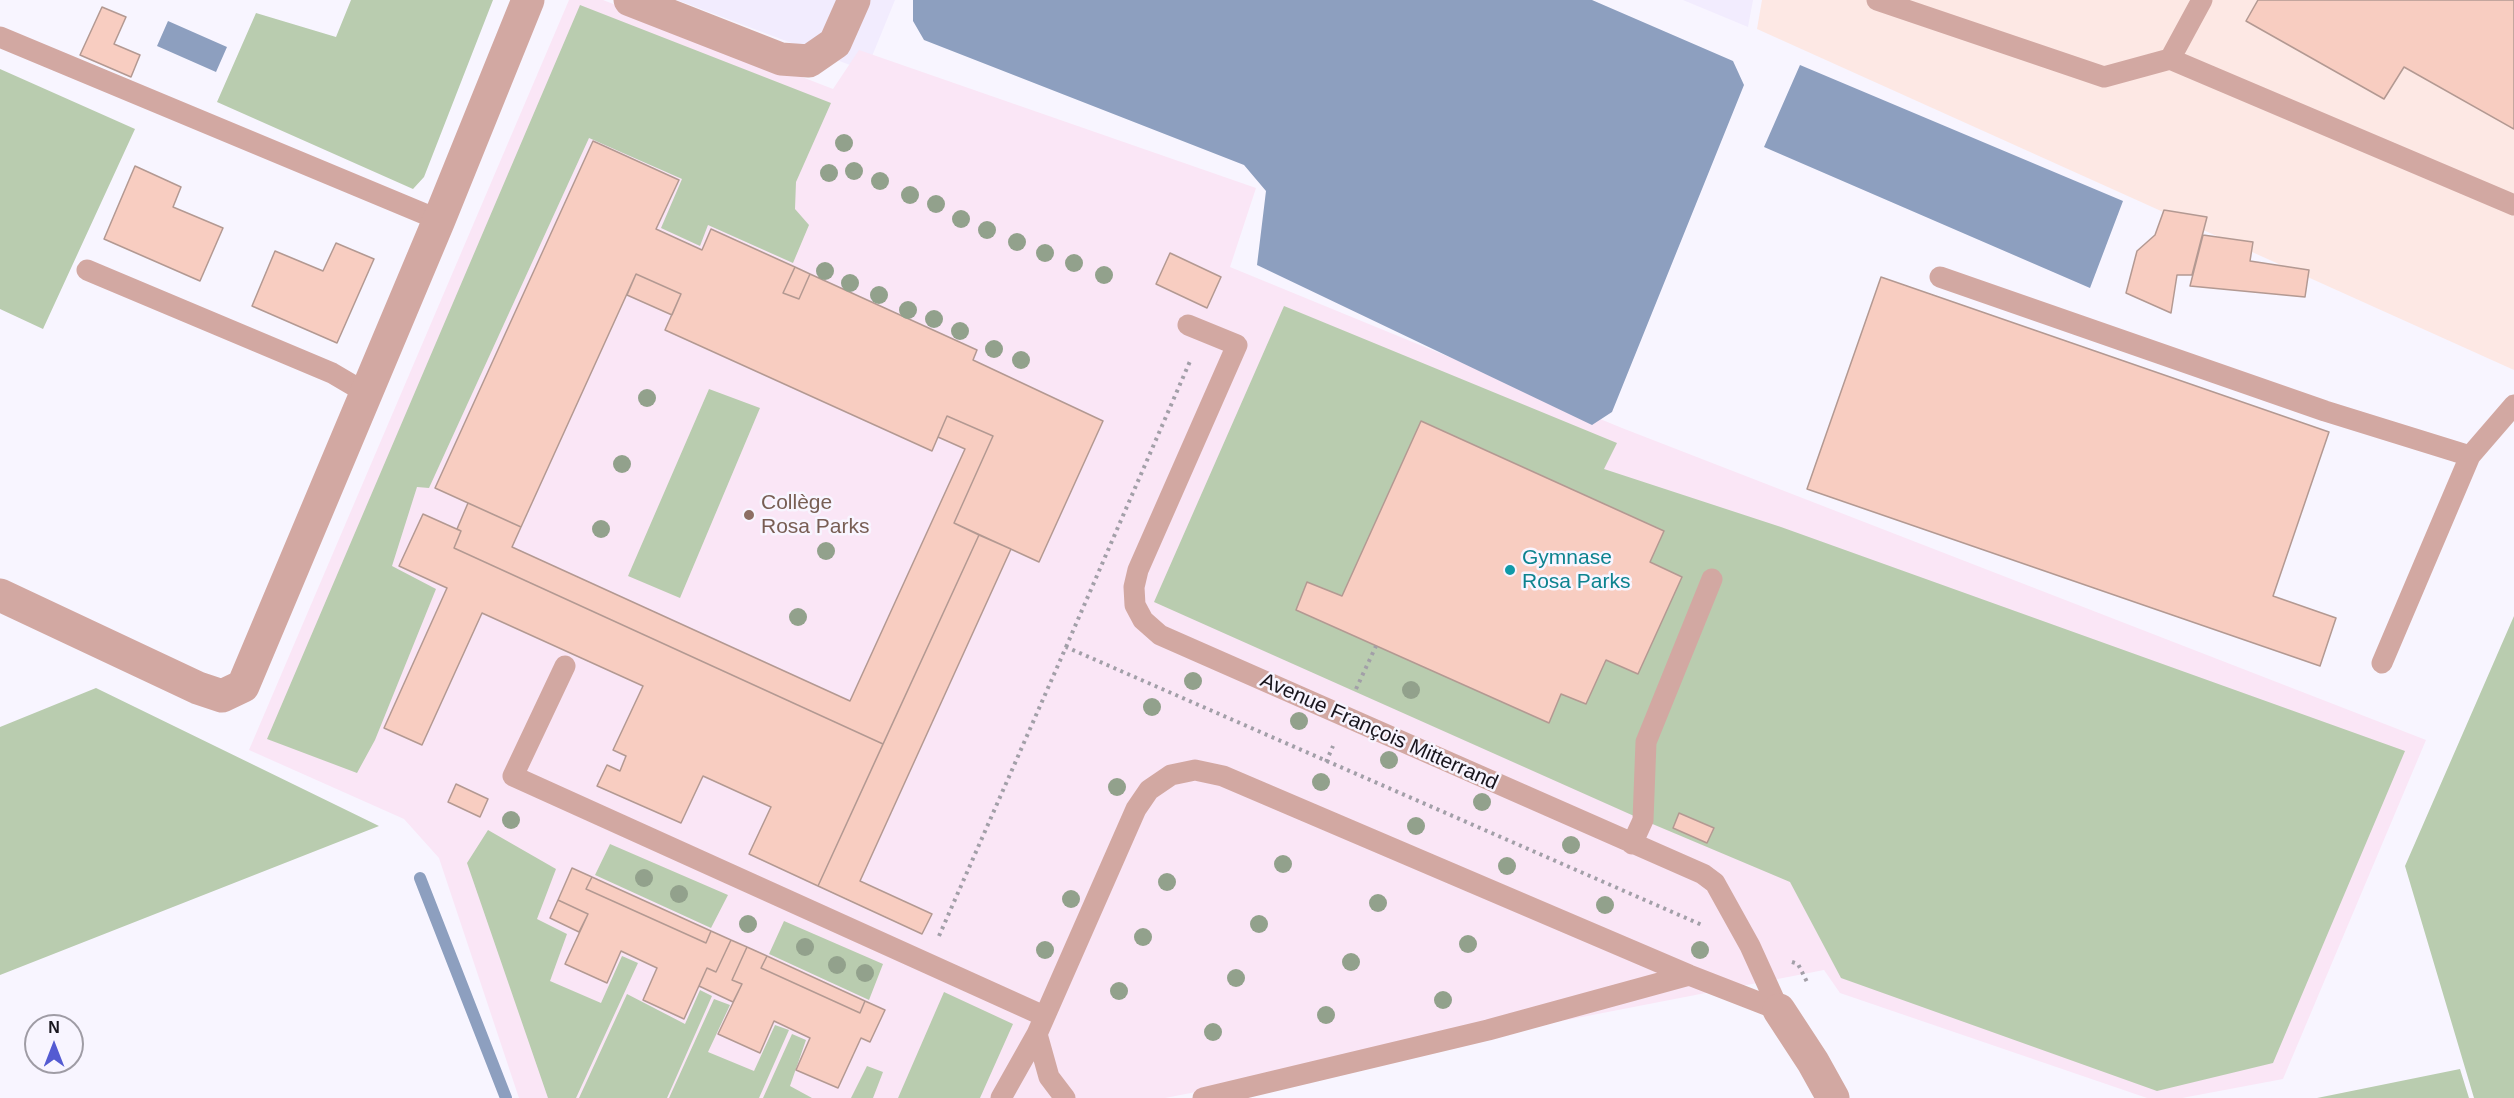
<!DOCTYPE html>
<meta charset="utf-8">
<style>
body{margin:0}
#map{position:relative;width:2514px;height:1098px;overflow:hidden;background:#f8f5ff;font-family:Helvetica,sans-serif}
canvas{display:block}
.north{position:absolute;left:24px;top:1014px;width:60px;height:60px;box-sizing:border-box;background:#f8f5ff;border:2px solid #9f9ca5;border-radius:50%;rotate:0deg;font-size:16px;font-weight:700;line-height:24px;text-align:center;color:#19161e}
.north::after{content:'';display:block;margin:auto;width:21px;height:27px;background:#545bd2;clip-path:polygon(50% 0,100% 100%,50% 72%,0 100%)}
</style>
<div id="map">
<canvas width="2514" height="1098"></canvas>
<div class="north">N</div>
</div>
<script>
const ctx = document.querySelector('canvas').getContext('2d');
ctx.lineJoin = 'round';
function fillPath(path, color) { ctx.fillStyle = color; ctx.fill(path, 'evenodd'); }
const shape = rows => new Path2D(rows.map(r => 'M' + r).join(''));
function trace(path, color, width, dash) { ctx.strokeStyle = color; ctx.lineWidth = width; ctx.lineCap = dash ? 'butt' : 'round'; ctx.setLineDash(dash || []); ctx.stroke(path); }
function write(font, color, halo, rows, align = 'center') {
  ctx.font = font + ' Helvetica,sans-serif'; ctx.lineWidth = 5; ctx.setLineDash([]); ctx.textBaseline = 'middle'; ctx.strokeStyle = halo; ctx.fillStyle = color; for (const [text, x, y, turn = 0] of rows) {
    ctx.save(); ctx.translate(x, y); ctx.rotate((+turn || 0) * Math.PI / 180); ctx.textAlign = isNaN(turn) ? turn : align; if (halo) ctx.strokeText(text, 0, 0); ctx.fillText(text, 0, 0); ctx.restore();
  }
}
fillPath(shape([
 [1762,0,2514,0,2514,370,1757,29]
]), '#fde8e4');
fillPath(shape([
 [677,0,895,0,866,71],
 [1683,0,1753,0,1748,27]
]), '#f2ecfe');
fillPath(shape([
 [569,0,603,0,833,89,859,50,1256,188,1230,267,1622,428,2426,740,2283,1079,2182,1098,2147,1098,1840,993,1824,970,1165,1098,519,1098,439,858,404,819,249,750]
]), '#fae6f6');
fillPath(shape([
 [351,0,493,0,424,177,413,189,217,102,256,13,336,37],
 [580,5,831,103,796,182,795,209,809,225,793,263,708,225,700,246,661,228,682,179,589,138,429,488,417,487,392,566,436,589,375,740,357,773,267,739],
 [0,69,135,129,43,329,0,309],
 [1284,306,1617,443,1604,469,1781,527,2405,751,2273,1063,2157,1091,1841,978,1790,882,1643,820,1154,602],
 [709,389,760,408,680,598,628,576],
 [2514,616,2514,1098,2474,1098,2405,866],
 [96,688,379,826,0,975,0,727],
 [488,830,556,869,537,919,567,934,550,981,601,1003,622,956,638,963,576,1098,548,1098,467,863],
 [610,844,728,895,711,928,595,875],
 [784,921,883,964,869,1000,769,954],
 [700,990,712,996,667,1098,579,1098,627,994,685,1024],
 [944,992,1013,1024,980,1098,898,1098],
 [714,999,730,1005,708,1052,754,1071,775,1025,789,1030,759,1098,669,1098],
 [792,1034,806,1040,790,1086,812,1098,763,1098],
 [867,1066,883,1072,873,1098,851,1098],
 [2460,1069,2469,1098,2317,1098]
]), '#b9ccaf');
fillPath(shape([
 [913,0,1592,0,1733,61,1744,85,1612,412,1592,425,1257,265,1266,191,1244,165,924,40,913,21],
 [168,21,227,47,216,72,157,46],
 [1800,65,2123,201,2090,288,1764,147]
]), '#8d9fbf');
trace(shape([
 [420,878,506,1098]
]), '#8d9fbf', 12);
const building = shape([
 [2258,0,2514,0,2514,129,2404,67,2384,99,2246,21,2258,0],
 [102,7,126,17,114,44,140,55,131,77,80,55,102,7],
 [593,141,679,180,656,229,702,250,711,229,795,267,783,293,799,299,810,274,977,350,973,360,1103,421,1039,562,954,523,993,436,947,416,932,451,665,330,681,294,636,274,521,527,435,488,593,141],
 [135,166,181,187,173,207,223,228,200,281,104,239,135,166],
 [2164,210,2207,217,2192,275,2177,275,2171,313,2126,293,2137,251,2155,235,2164,210],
 [2203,235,2253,242,2250,261,2309,270,2305,297,2190,286,2203,235],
 [336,243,374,259,337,343,252,306,275,251,323,271,336,243],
 [1170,253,1221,277,1207,308,1156,284,1170,253],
 [795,267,810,274,799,299,783,293,795,267],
 [636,274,681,294,672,315,627,295,636,274],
 [1881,277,2329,432,2273,596,2336,618,2320,666,1807,489,1881,277],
 [947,416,993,436,954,523,979,535,883,744,454,548,461,531,457,529,468,503,521,527,512,547,850,701,965,449,938,437,947,416],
 [1421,421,1664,531,1650,562,1682,577,1638,674,1606,660,1586,704,1561,694,1549,723,1296,610,1307,582,1342,596,1421,421],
 [423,514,461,531,454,548,883,744,818,886,749,854,771,807,703,776,681,823,597,786,607,765,620,771,626,756,613,750,643,686,482,613,422,745,384,728,447,588,399,566,423,514],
 [979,535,1011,549,860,881,932,914,922,934,818,886,979,535],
 [456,784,488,799,480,817,448,802,456,784],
 [1679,813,1714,828,1707,843,1673,828,1679,813],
 [572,868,592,877,586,889,706,943,711,931,731,940,716,972,707,968,684,1019,643,1000,657,968,621,951,607,983,565,964,588,914,558,900,572,868],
 [592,877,711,931,706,943,586,889,592,877],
 [558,900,588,914,579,932,550,918,558,900],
 [731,940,747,947,732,980,742,984,733,1002,699,986,707,968,716,972,731,940],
 [747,947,767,956,761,968,860,1013,865,1001,885,1010,870,1042,861,1038,838,1088,796,1070,810,1038,774,1021,760,1053,718,1034,742,984,732,980,747,947],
 [767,956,865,1001,860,1013,761,968,767,956]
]);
fillPath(building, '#f8cdc1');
trace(building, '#b39992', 1.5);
trace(shape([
 [1066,647,1191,359],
 [1356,689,1376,646],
 [1326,762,1333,746],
 [939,936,1066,647,1702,925],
 [1792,962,1798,964,1808,984]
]), '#a29fa8', 4, [3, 4.5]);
trace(shape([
 [1877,0,2104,77,2170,59,2202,0],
 [0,37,439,220],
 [2170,59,2514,205],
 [87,270,332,373,366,393],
 [1940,277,2325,411,2470,456],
 [1188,325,1237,345,1138,570,1134,587,1135,605,1143,620,1160,635,1703,874,1715,883,1750,946,1779,1010],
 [2382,663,2470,456,2514,405],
 [565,666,513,776,1044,1016],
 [1632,844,1643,820,1646,742,1712,579],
 [1001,1098,1037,1034],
 [1065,1098,1049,1077,1037,1034,1136,809,1149,790,1171,775,1195,770,1223,776,1689,975,1779,1010],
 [1203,1098,1488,1030,1689,975]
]), '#d2a8a2', 21);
trace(shape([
 [630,0,781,59,809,61,835,43,854,0],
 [0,595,198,688,222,696,243,686,439,220,528,0],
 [1779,1010,1813,1062,1833,1098]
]), '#d2a8a2', 33);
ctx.fillStyle = '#92a18c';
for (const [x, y] of [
 [844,143],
 [854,171],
 [829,173],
 [880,181],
 [910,195],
 [936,204],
 [961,219],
 [987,230],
 [1017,242],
 [1045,253],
 [1074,263],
 [825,271],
 [1104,275],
 [850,283],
 [879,295],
 [908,310],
 [934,319],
 [960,331],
 [994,349],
 [1021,360],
 [647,398],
 [622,464],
 [601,529],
 [826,551],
 [798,617],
 [1193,681],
 [1411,690],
 [1152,707],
 [1299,721],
 [1389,760],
 [1321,782],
 [1117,787],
 [1482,802],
 [511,820],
 [1416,826],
 [1571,845],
 [1283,864],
 [1507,866],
 [644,878],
 [1167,882],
 [679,894],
 [1071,899],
 [1378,903],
 [1605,905],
 [748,924],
 [1259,924],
 [1143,937],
 [1468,944],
 [805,947],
 [1045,950],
 [1700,950],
 [1351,962],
 [837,965],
 [865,973],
 [1236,978],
 [1119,991],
 [1443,1000],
 [1326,1015],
 [1213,1032]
]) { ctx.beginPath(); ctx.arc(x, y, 9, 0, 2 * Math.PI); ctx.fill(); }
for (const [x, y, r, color] of [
 [749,515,6,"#8d6e63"],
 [1510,570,6,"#0f9aa8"]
]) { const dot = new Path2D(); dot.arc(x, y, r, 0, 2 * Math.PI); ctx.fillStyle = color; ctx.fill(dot); trace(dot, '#f8f5ff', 2); }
write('21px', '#785e54', '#f8f5ff', [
 ["Collège",761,503],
 ["Rosa Parks",761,527]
], 'left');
write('21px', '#0d838f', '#f8f5ff', [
 ["Gymnase",1522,558],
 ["Rosa Parks",1522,582]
], 'left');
write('21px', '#19161e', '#f8f5ff', [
 ["Avenue François Mitterrand",1379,732,24]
]);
</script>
